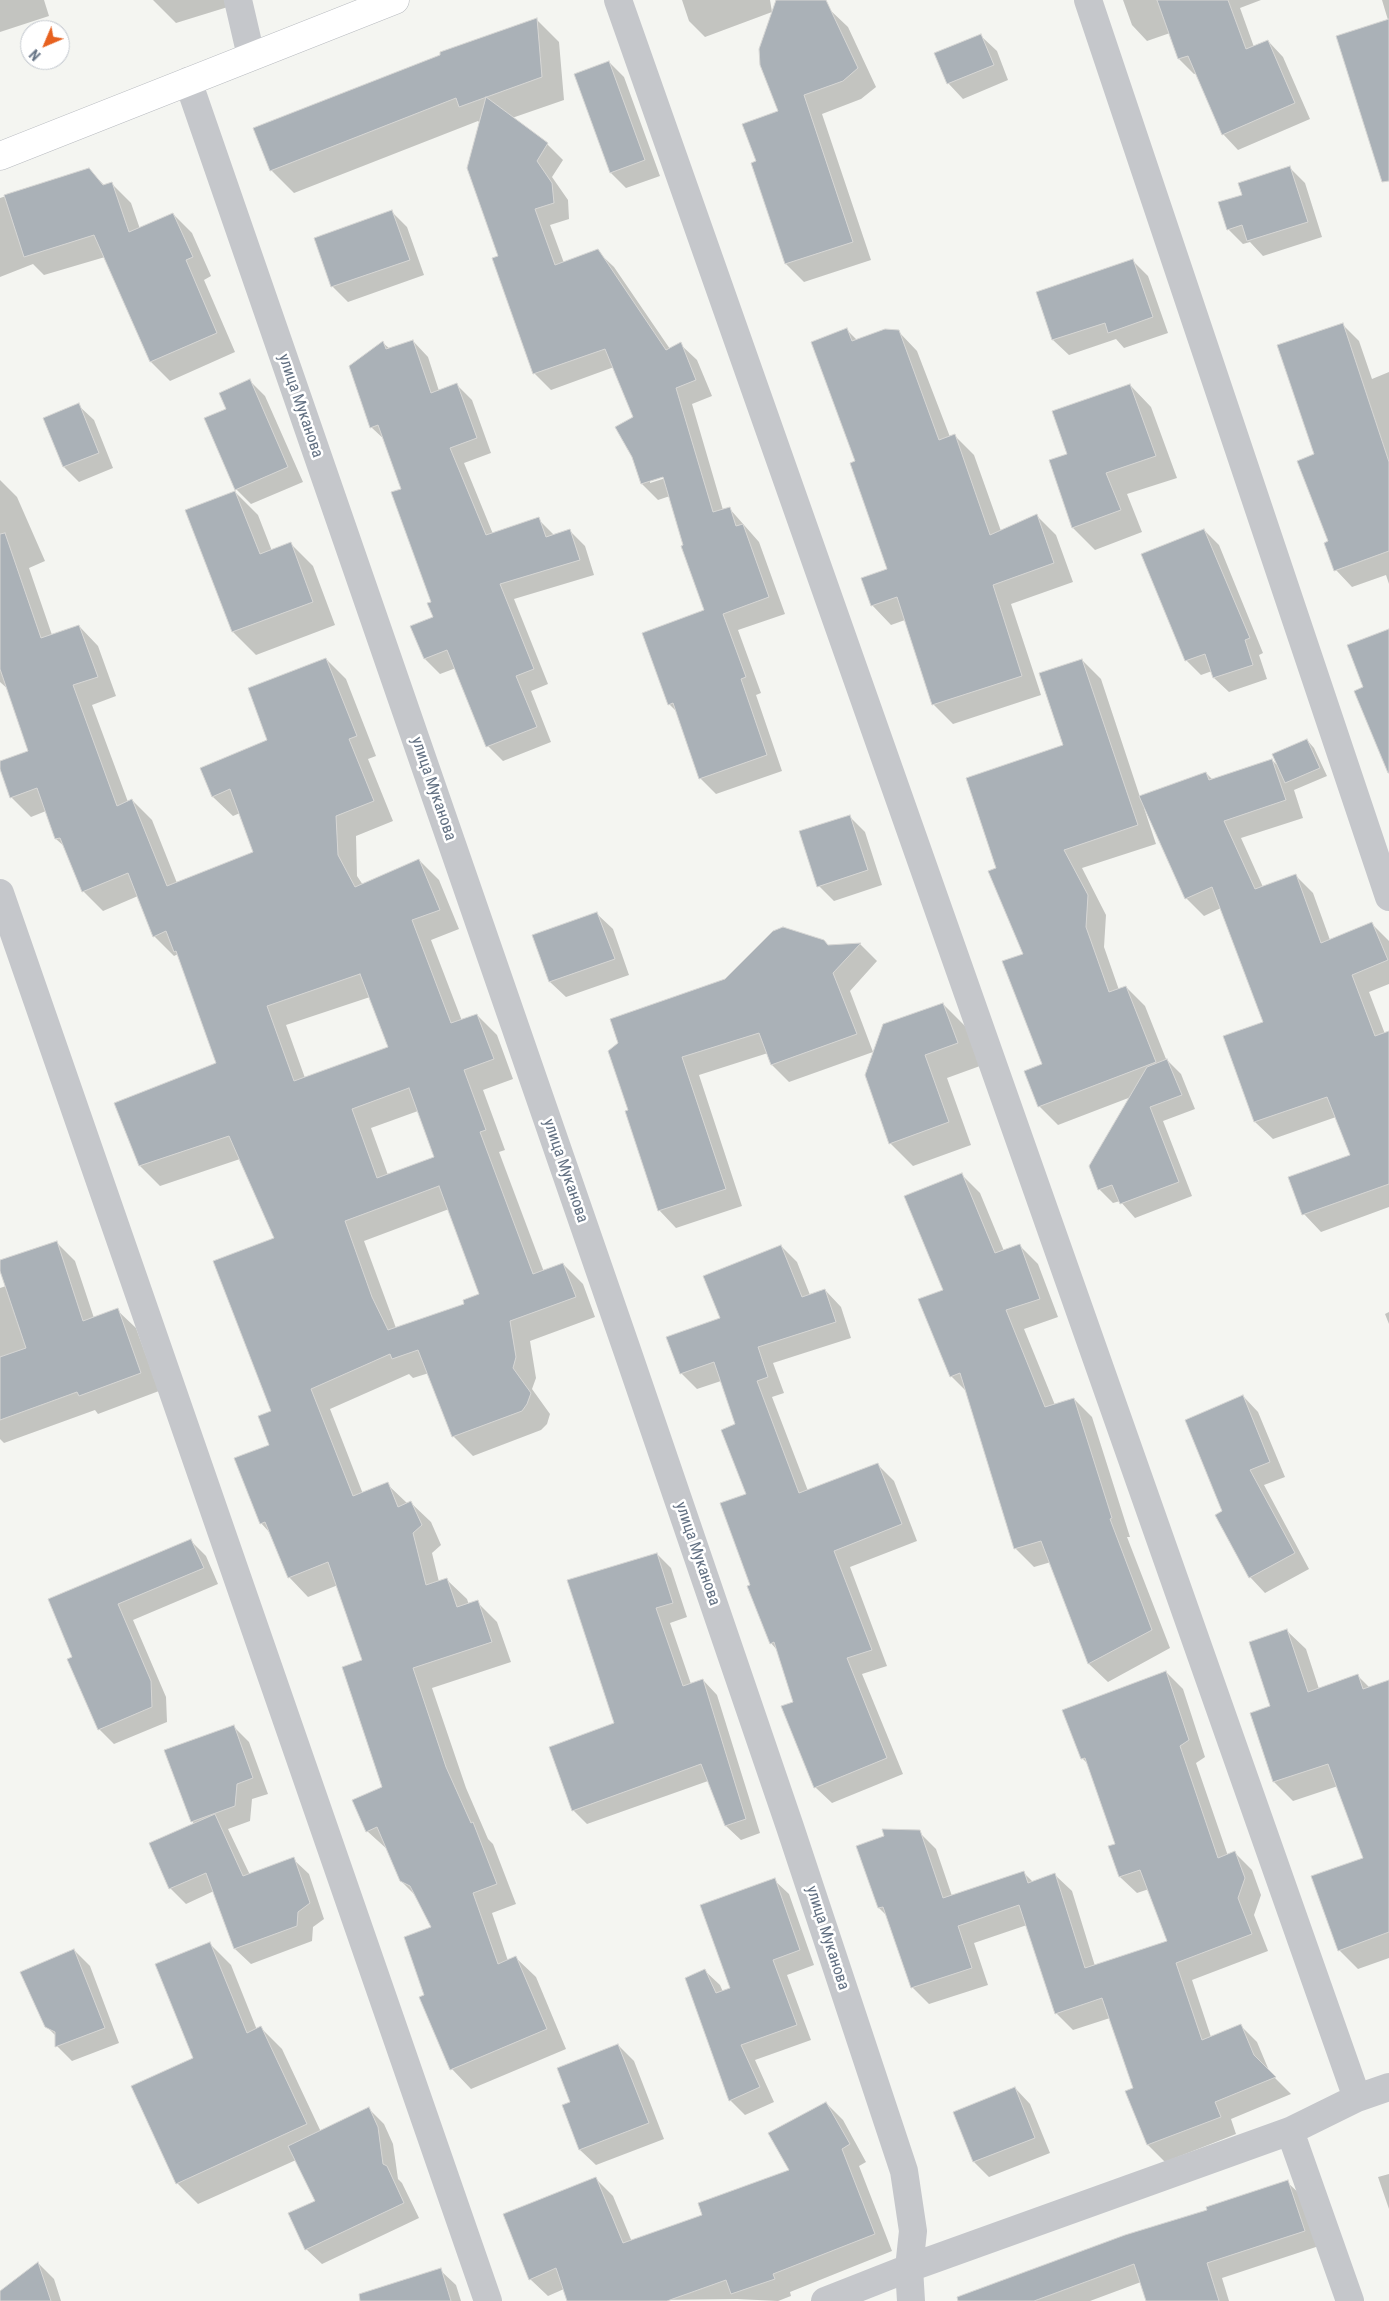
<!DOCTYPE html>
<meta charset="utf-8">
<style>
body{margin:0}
#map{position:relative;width:1389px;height:2301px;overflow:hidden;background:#f4f5f1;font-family:"Roboto Condensed",sans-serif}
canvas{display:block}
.north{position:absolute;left:20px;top:20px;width:50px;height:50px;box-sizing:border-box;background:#fff;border:1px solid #c1c6cd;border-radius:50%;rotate:225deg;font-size:14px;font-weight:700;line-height:20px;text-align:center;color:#637183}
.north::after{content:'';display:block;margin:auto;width:18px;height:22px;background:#e7611f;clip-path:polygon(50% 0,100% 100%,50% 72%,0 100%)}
</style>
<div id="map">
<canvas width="1389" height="2301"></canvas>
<div class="north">N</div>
</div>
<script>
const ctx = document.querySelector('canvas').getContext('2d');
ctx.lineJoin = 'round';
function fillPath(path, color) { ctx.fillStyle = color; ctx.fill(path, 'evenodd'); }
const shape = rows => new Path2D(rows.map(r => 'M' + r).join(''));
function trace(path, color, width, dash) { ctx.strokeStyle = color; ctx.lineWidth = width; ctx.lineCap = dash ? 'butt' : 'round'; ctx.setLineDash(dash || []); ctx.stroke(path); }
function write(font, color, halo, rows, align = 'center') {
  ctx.font = font + ' "Roboto Condensed",sans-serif'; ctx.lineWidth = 5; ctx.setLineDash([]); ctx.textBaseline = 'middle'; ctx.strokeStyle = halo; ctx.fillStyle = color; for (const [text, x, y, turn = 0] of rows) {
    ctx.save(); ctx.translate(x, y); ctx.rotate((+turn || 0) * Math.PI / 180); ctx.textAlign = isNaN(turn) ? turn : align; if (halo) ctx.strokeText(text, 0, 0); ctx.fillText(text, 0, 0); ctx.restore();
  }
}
fillPath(shape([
 [0,0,44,0,49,16,0,32],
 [153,0,230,0,231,6,176,23],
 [682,0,770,0,772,12,705,37,689,21],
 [1123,0,1261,0,1240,8,1254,47,1268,41,1283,57,1310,119,1238,150,1223,134,1197,73,1194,74,1179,59,1170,33,1147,41,1132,25],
 [1382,0,1389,0,1389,133,1388,20],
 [829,9,848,27,876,87,861,99,822,114,871,260,804,282,786,264,753,163,758,162],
 [536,19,559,42,564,100,512,118,547,144,563,160,552,177,568,200,569,219,550,225,564,263,597,251,614,267,670,349,680,344,697,360,712,396,692,404,723,510,729,508,759,542,785,614,738,630,761,693,756,695,782,771,716,794,700,778,677,712,669,704,706,611,670,496,658,500,642,484,635,418,614,367,551,390,535,374,493,259,499,257,480,123,478,121,294,193,271,170],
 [668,474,669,477,650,483,650,480],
 [981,36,997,51,1008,80,963,99,948,83],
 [609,62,624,77,660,176,626,188,611,173],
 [1290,168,1305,183,1322,237,1263,256,1250,242,1243,244,1228,229,1243,196],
 [88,169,105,186,112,184,131,203,140,229,173,214,192,233,211,276,204,280,235,352,170,381,151,362,105,257,44,275,33,264,0,277,0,198],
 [392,212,407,227,424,275,348,302,333,287,316,239],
 [1133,261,1148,276,1168,333,1124,348,1116,339,1069,355,1053,340,1037,293],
 [1343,325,1359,341,1372,379,1389,372,1389,584,1386,575,1352,587,1336,570,1326,543,1329,542,1315,455],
 [847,330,858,341,898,331,917,351,950,437,955,436,974,455,1001,531,1037,516,1056,535,1073,582,1011,604,1041,695,953,724,934,705,905,620,891,625,872,605,888,570,857,462],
 [413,341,428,357,439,391,457,385,472,400,491,453,464,463,493,534,538,519,554,535,570,531,585,546,594,575,514,599,548,684,531,691,551,742,503,761,488,746,456,668,440,674,425,659,412,626,434,618,432,602,403,489,386,441,371,427,383,343,390,349],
 [250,381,265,396,303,482,251,504,236,489,228,409],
 [1130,385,1151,407,1177,478,1127,494,1142,532,1095,550,1073,528,1050,461,1068,455],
 [78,405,94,420,113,468,79,482,64,467],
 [0,480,17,497,45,561,29,568,52,635,79,626,98,646,116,696,92,705,128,802,132,800,152,820,177,883,255,852,240,813,233,816,213,797,269,740,326,659,346,679,376,756,368,759,393,821,356,836,357,876,363,885,419,860,439,880,459,929,431,940,462,1021,477,1015,497,1035,513,1079,483,1090,505,1150,499,1152,544,1272,563,1264,583,1284,595,1317,530,1341,536,1378,532,1389,550,1414,547,1424,541,1430,473,1456,453,1436,429,1373,413,1378,409,1374,330,1409,363,1494,387,1484,408,1504,411,1503,431,1522,441,1545,432,1553,439,1582,447,1580,467,1599,469,1605,477,1602,497,1622,511,1662,432,1688,466,1788,488,1839,493,1844,516,1904,492,1913,508,1961,516,1958,536,1977,566,2049,471,2089,452,2069,426,1995,432,1928,416,1896,401,1881,388,1850,367,1831,384,1788,363,1661,338,1585,308,1597,289,1577,270,1533,261,1523,271,1446,276,1239,240,1159,160,1186,140,1166,116,1104,218,1063,178,954,174,956,154,936,138,896,103,911,83,891,65,847,56,839,46,811,31,817,11,797,0,766,0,763,30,752,9,690,0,682],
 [370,997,389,1047,305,1078,286,1025],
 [418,1111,435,1158,388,1175,371,1128],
 [449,1209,481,1295,466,1305,396,1328,364,1241],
 [235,492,258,515,272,551,291,544,313,566,335,625,256,655,233,632,187,510],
 [1204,530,1219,545,1263,653,1259,655,1267,679,1229,692,1214,678,1212,671,1201,675,1186,660],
 [1082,660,1101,679,1140,797,1206,773,1213,780,1272,760,1279,767,1307,740,1314,748,1327,776,1294,790,1303,818,1241,838,1263,887,1295,875,1313,893,1330,940,1372,924,1389,941,1389,984,1369,992,1385,1034,1389,1032,1389,1207,1321,1232,1304,1214,1351,1155,1336,1117,1273,1139,1255,1122,1225,1037,1265,1022,1221,908,1204,916,1186,898,1146,808,1144,808,1156,844,1082,868,1106,915,1104,947,1119,990,1126,987,1145,1006,1166,1059,1181,1074,1195,1109,1163,1121,1192,1196,1135,1218,1120,1201,1113,1203,1099,1189,1131,1097,1058,1125,1039,1106,1043,1064,1025,955,997,869,1065,746],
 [849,816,865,832,882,885,834,901,819,886],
 [597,914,613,929,629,975,566,997,550,982,534,936],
 [860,944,877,961,850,991,873,1052,789,1082,772,1065,768,1053,699,1075,742,1206,676,1228,659,1210,627,1112,726,980,829,946],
 [943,1004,966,1027,980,1066,947,1078,971,1145,913,1166,890,1143],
 [962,1175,980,1193,1004,1251,1019,1245,1038,1264,1058,1317,1024,1329,1055,1405,1074,1399,1092,1417,1130,1537,1127,1537,1170,1648,1108,1682,1089,1664,1051,1562,1034,1567,1016,1549,967,1392,951,1376,944,1291],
 [57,1243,75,1261,94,1318,117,1310,136,1328,159,1391,98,1414,95,1410,4,1443,0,1439,0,1288,6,1286,0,1262],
 [781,1246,797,1262,810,1295,825,1290,841,1307,851,1338,773,1363,784,1393,772,1397,808,1491,878,1465,894,1481,917,1541,850,1567,887,1666,862,1674,903,1774,832,1803,815,1787,794,1703,777,1650,771,1643,752,1586,747,1494,737,1425,721,1381,697,1389,681,1373],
 [1389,1312,1389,1324,1385,1314],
 [1243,1396,1258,1412,1285,1477,1264,1485,1309,1569,1265,1593,1250,1577,1224,1512],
 [190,1540,206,1556,218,1584,133,1620,166,1697,167,1722,114,1744,99,1729,74,1658,50,1600],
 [657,1554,671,1568,687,1617,670,1623,691,1684,703,1680,717,1695,760,1833,741,1840,726,1826,708,1781,587,1824,573,1810,616,1724],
 [1286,1630,1306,1649,1319,1689,1358,1676,1370,1688,1389,1682,1389,1958,1358,1969,1339,1950,1364,1858,1338,1786,1293,1801,1274,1782,1251,1714,1272,1707],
 [1166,1672,1183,1689,1205,1757,1196,1763,1228,1856,1235,1853,1252,1870,1261,1895,1254,1915,1268,1951,1192,1980,1211,2037,1240,2025,1257,2042,1270,2073,1291,2094,1231,2119,1236,2134,1165,2162,1148,2145,1126,2091,1134,2088,1110,2018,1073,2030,1056,2013,1027,1925,974,1943,988,1985,929,2004,912,1987,887,1916,879,1908,919,1832,936,1849,952,1896,1024,1873,1034,1883,1055,1875,1072,1891,1095,1966,1169,1942,1149,1889,1137,1893,1120,1877,1116,1844,1089,1765,1082,1758],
 [233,1726,249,1742,268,1794,252,1799,250,1821,228,1829,250,1875,293,1859,309,1874,324,1919,313,1927,312,1941,251,1964,235,1949,214,1891,186,1904,170,1888,194,1824,192,1821],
 [774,1880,789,1894,814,1965,787,1975,811,2040,755,2060,774,2102,745,2115,730,2100,705,1971,720,1985,723,1992,731,1989],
 [209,1943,231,1965,257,2030,261,2028,282,2049,321,2132,369,2109,384,2124,393,2144,398,2179,402,2183,419,2218,322,2264,306,2249,317,2202,296,2160,198,2204,177,2183],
 [74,1950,90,1966,119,2043,72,2061,57,2046,56,2036,46,2026],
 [618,2045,634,2061,664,2139,596,2165,580,2150,564,2106,572,2103],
 [1015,2088,1030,2104,1050,2153,989,2177,974,2162],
 [826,2103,843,2120,866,2162,859,2166,892,2251,790,2292,791,2296,778,2301,737,2299,568,2301,564,2289,548,2296,530,2279,596,2179,613,2196,632,2242,704,2216,790,2171],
 [1389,2174,1389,2209,1378,2177],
 [1287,2182,1303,2197,1319,2246,1222,2278,1229,2301,1147,2301,1141,2282,1090,2301,1005,2301,1208,2210],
 [38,2263,54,2279,61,2301,14,2301],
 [440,2270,456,2285,461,2301,387,2301]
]), '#0003');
const building = shape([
 [776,0,826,0,858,68,843,81,804,95,853,242,785,264,751,163,756,161,742,124,778,111,760,65,759,49,776,0],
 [1157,0,1228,0,1246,49,1268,40,1295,103,1222,135,1188,56,1178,59,1157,0],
 [537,18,542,77,459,107,456,98,270,171,253,128,440,55,440,52,537,18],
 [1389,19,1389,181,1382,182,1336,36,1389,19],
 [981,34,994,65,947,84,934,53,981,34],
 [609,61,645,160,610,173,574,74,609,61],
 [486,97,548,143,537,161,552,183,554,203,535,209,555,265,598,249,666,350,681,342,696,380,676,388,713,512,730,507,736,526,743,524,769,597,723,614,746,677,741,679,767,755,699,779,673,703,668,705,642,633,704,610,681,546,683,545,663,477,641,484,632,457,615,427,633,417,605,349,533,374,492,258,498,256,467,168,486,97],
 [1290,166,1308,222,1247,241,1242,225,1227,230,1218,202,1242,195,1238,183,1290,166],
 [89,168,103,185,112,182,129,232,173,213,193,257,186,260,217,333,150,362,94,235,24,257,4,195,89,168],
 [392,210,410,260,331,287,314,238,392,210],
 [1133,259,1153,317,1108,333,1105,323,1052,340,1036,292,1133,259],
 [1343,323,1389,462,1389,551,1334,571,1324,543,1328,541,1297,461,1314,454,1277,345,1343,323],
 [847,328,852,341,885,329,899,330,939,440,955,434,990,535,1037,514,1054,563,993,585,1022,676,932,705,897,597,871,606,861,578,887,569,850,463,855,461,811,342,847,328],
 [413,340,431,393,457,383,477,438,450,448,486,535,539,517,546,537,570,529,580,560,500,584,534,669,516,676,537,727,486,747,447,650,424,659,410,626,433,617,427,603,431,602,391,492,401,489,378,425,370,428,349,366,383,341,386,349,413,340],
 [250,379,288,467,235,490,204,418,226,409,219,393,250,379],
 [1130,384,1156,456,1106,473,1121,510,1072,528,1049,460,1067,454,1052,411,1130,384],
 [79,403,99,453,63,467,43,418,79,403],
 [235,491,260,554,291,542,313,602,232,632,185,510,235,491],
 [1204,529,1250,638,1245,640,1253,665,1213,678,1205,654,1185,661,1141,554,1204,529],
 [5,533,41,638,79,625,98,677,73,685,117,806,132,799,167,886,253,852,230,789,212,797,200,768,267,740,248,688,326,658,357,736,349,739,374,801,336,816,338,855,355,887,419,859,440,910,412,920,451,1023,477,1014,494,1059,464,1070,486,1130,480,1132,533,1274,563,1263,576,1297,510,1321,516,1357,513,1368,531,1393,527,1404,522,1411,452,1437,418,1350,392,1359,390,1354,311,1389,353,1496,388,1482,398,1507,411,1501,422,1525,413,1533,426,1585,447,1578,457,1607,478,1600,492,1642,413,1668,446,1767,471,1823,473,1822,497,1884,473,1893,498,1964,516,1956,547,2029,450,2070,419,1997,424,1995,404,1937,431,1927,410,1886,400,1881,377,1827,366,1832,352,1800,382,1787,342,1667,362,1660,328,1562,288,1578,265,1522,260,1524,234,1458,269,1445,258,1416,271,1411,213,1261,274,1238,229,1136,139,1166,114,1103,216,1063,176,951,174,952,166,931,153,937,128,873,82,892,60,838,55,839,37,788,10,798,0,769,0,761,28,751,0,669,0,534,5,533],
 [360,974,388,1047,294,1081,267,1006,360,974],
 [409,1088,434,1157,377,1178,352,1109,409,1088],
 [439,1186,479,1294,463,1300,464,1304,388,1330,372,1297,345,1221,439,1186],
 [1389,629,1389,773,1388,773,1354,691,1363,687,1347,645,1389,629],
 [1082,659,1138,825,1064,850,1088,895,1086,927,1109,992,1126,986,1156,1062,1038,1107,1024,1071,1042,1064,1002,961,1023,954,988,871,996,868,966,778,1063,745,1039,673,1082,659],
 [1307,739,1320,768,1285,783,1272,754,1307,739],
 [1272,759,1286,800,1224,821,1255,889,1296,874,1321,943,1372,922,1388,960,1352,975,1375,1036,1389,1031,1389,1184,1302,1215,1288,1177,1350,1155,1327,1097,1254,1122,1223,1036,1263,1022,1212,887,1185,899,1139,796,1206,772,1209,780,1272,759],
 [850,815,868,870,817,887,799,831,850,815],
 [597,912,615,959,549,982,532,935,597,912],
 [783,927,824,940,828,945,861,943,833,973,857,1034,771,1065,759,1033,682,1057,726,1189,658,1211,625,1111,628,1110,608,1051,618,1043,610,1019,725,979,773,931,783,927],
 [943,1003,958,1043,925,1055,949,1122,889,1144,865,1075,883,1024,943,1003],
 [1167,1059,1182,1095,1150,1107,1179,1182,1120,1204,1112,1185,1098,1190,1089,1166,1147,1067,1167,1059],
 [962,1173,995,1253,1020,1244,1040,1299,1006,1310,1045,1407,1074,1398,1112,1518,1110,1519,1152,1630,1088,1664,1041,1541,1014,1549,960,1373,950,1377,918,1299,943,1290,904,1196,962,1173],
 [57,1241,83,1321,118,1308,141,1373,79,1396,77,1392,0,1420,0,1357,26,1348,0,1271,0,1260,57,1241],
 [781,1245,802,1297,825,1289,836,1322,758,1347,768,1377,757,1381,799,1493,878,1463,902,1524,834,1551,872,1650,847,1658,887,1758,814,1788,781,1706,793,1702,774,1642,770,1644,747,1586,750,1585,720,1503,746,1494,721,1430,735,1424,714,1362,680,1374,666,1337,720,1318,703,1276,781,1245],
 [1243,1395,1270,1462,1250,1470,1295,1553,1249,1578,1215,1515,1222,1511,1185,1420,1243,1395],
 [191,1539,204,1568,118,1604,151,1681,152,1707,98,1730,67,1659,72,1657,48,1599,191,1539],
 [657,1553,673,1603,656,1608,683,1686,703,1679,746,1819,725,1826,701,1764,572,1811,549,1747,614,1723,567,1580,657,1553],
 [1287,1629,1308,1692,1358,1674,1363,1689,1389,1680,1389,1932,1338,1951,1311,1876,1363,1858,1328,1764,1273,1782,1250,1713,1270,1706,1249,1642,1287,1629],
 [1166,1671,1189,1740,1180,1746,1218,1858,1235,1851,1245,1878,1238,1898,1252,1934,1176,1963,1202,2040,1241,2024,1254,2055,1276,2077,1215,2102,1221,2117,1147,2145,1125,2091,1133,2088,1102,1998,1055,2014,1019,1905,958,1926,972,1968,911,1988,883,1907,878,1908,856,1846,884,1836,882,1829,920,1830,943,1898,1024,1871,1028,1883,1055,1873,1085,1968,1167,1941,1140,1870,1119,1877,1108,1846,1115,1844,1085,1758,1081,1759,1062,1710,1166,1671],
 [234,1725,253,1778,237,1784,235,1806,191,1822,164,1750,234,1725],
 [215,1814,243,1876,294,1857,310,1903,298,1912,297,1926,234,1949,206,1873,169,1889,149,1843,215,1814],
 [775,1878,800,1950,773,1960,797,2025,741,2045,760,2087,729,2101,685,1978,705,1969,716,1993,730,1988,700,1905,775,1878],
 [210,1942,247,2033,261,2026,307,2124,176,2184,131,2086,193,2058,155,1964,210,1942],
 [74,1949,105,2028,55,2047,55,2032,45,2027,20,1972,74,1949],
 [618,2044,649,2123,579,2150,562,2105,570,2102,557,2068,618,2044],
 [1015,2087,1035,2138,973,2162,953,2112,1015,2087],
 [826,2102,850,2144,842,2149,875,2234,773,2274,775,2279,731,2294,726,2280,667,2301,567,2301,556,2268,529,2280,503,2214,596,2177,623,2243,702,2215,698,2203,789,2170,768,2133,826,2102],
 [369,2107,378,2127,383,2164,387,2166,404,2203,305,2250,288,2213,315,2201,288,2146,369,2107],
 [1288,2180,1305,2231,1207,2263,1219,2301,1146,2301,1134,2264,1034,2301,958,2301,957,2297,1125,2235,1207,2210,1206,2207,1288,2180],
 [38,2262,51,2301,0,2301,0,2291,38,2262],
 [441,2268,451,2301,360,2301,359,2294,441,2268]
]);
fillPath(building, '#aab1b7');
trace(building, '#d6d6d4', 1);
const secondary = shape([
 [0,156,395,0]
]);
trace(secondary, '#b7babf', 29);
trace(shape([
 [238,0,251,56],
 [618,0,1357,2098],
 [1088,0,1389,897],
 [188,81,627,1350,790,1827,904,2171,913,2231,909,2268,911,2301],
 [0,893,488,2301],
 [1290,2131,1350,2301],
 [825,2301,909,2268,1290,2131,1357,2098,1389,2087]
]), '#c5c7cb', 28);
trace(secondary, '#fff', 28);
write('16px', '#637183', '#fff', [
 ["улица Муканова",300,406,71],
 ["улица Муканова",433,789,71],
 ["улица Муканова",565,1171,71],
 ["улица Муканова",697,1554,71],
 ["улица Муканова",827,1938,72]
]);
</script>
